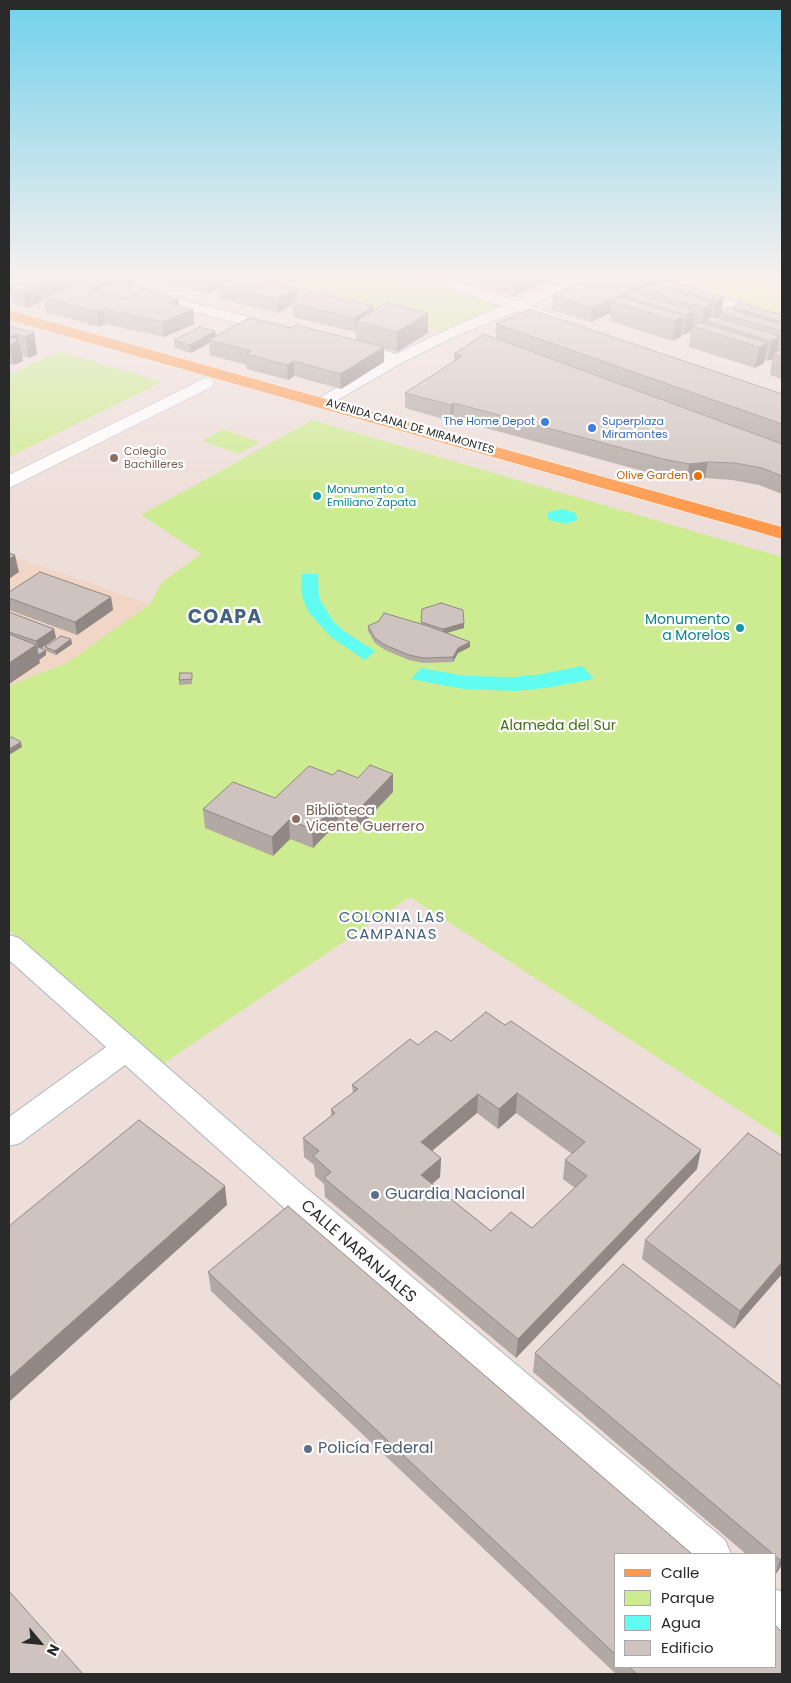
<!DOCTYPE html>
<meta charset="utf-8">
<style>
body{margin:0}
#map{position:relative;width:791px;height:1683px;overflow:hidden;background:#eededa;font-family:Poppins,sans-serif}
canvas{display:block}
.frame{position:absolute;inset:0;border:10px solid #2a2a2a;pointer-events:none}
.legend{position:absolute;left:614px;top:1553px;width:162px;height:115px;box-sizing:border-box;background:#fff;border:1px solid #aaa;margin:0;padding:6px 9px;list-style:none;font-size:15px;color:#2a2a2a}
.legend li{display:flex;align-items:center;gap:10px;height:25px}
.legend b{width:25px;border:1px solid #aaa}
.north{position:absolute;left:15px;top:1618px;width:50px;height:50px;-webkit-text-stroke:4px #fff;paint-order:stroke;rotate:118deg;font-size:14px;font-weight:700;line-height:20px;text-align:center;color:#2a2a2a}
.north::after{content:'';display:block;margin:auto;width:18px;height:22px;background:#2a2a2a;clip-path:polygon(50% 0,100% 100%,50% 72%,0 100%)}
</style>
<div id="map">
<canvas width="791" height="1683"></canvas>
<div class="frame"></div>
<ul class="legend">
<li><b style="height:6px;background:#ff9a4d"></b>Calle</li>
<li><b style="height:14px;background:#cdeb90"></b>Parque</li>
<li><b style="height:14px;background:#60fcf1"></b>Agua</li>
<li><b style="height:14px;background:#cfc3bf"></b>Edificio</li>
</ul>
<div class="north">N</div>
</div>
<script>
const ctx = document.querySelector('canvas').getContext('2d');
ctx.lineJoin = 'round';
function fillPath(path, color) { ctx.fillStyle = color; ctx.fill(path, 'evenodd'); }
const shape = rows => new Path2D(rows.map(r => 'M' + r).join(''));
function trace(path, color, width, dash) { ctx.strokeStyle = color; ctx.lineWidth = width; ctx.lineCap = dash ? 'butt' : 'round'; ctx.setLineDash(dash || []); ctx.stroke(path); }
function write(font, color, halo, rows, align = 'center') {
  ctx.font = font + ' Poppins,sans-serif'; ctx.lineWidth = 4.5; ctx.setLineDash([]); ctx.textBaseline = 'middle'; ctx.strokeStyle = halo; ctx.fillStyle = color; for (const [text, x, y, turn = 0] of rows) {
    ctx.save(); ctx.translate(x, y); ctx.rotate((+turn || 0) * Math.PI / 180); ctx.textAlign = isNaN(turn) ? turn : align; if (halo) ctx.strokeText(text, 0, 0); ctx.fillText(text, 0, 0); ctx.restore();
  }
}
fillPath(shape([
 [9,555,150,604,67,663,19,681,9,688]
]), '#f1d5c7');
fillPath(shape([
 [212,274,408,274,499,306,441,331],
 [59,351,162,382,9,457,9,375],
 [312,420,782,557,782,1138,410,897,161,1065,9,930,9,688,19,681,67,663,150,604,162,582,201,554,141,515],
 [223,429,260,442,239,454,202,441]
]), '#cdeb90');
fillPath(shape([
 [635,274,782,274,782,318]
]), '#eaf38a');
fillPath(shape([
 [561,509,574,512,578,519,567,524,549,520,547,515,549,512],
 [302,574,318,574,319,598,333,621,345,632,375,651,365,660,331,637,309,613,303,600,301,587],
 [582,666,594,679,545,688,517,691,463,689,411,679,421,668,465,676,514,677,537,675]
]), '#60fcf1');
const minor = shape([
 [417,274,438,274,516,301,581,274,601,274,530,306,565,318,567,321,565,324,555,324,517,311,456,336,403,362,329,405,317,405,315,402,317,399,385,360,346,350,343,347,346,344,351,342,396,354,446,330,503,306,419,277,417,274],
 [624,274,646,274,782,316,782,325,626,277,624,274],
 [145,291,284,326,286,329,279,333,140,298,138,295,145,291],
 [9,935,19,938,305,1187,725,1540,731,1554,681,1554,283,1207,125,1065,20,1143,9,1146,9,1117,106,1047,9,960,9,935],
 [775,1589,782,1592,782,1635,775,1632,775,1589]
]);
const tertiary = shape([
 [205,378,211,379,214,383,211,387,9,488,9,475,205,378]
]);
const primary = shape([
 [9,310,782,527,782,539,9,320,9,310]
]);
trace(minor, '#aeb7bf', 2);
trace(tertiary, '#aeb7bf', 1);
trace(primary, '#fff', 1);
fillPath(minor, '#fff');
fillPath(tertiary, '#fff');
fillPath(primary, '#ff9a4d');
fillPath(shape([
 [38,274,227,274,228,279,297,288,297,300,374,306,374,310,428,333,397,352,384,349,384,362,341,389,294,376,288,380,247,369,246,365,210,355,209,343,191,353,175,348,174,340,291,328,356,340,356,331,355,332,293,317,292,305,278,313,219,299,218,289,208,294,152,281,151,274,130,284,151,290,151,292,179,306,193,309,194,324,164,337,105,324,99,327,46,312,44,300,27,308,12,303,9,289,41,275],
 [477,274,566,274,514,296,479,285,479,275],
 [659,280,724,297,721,312,732,310,732,307,782,315,782,379,770,375,772,359,768,361,764,360,764,363,755,368,689,347,691,331,684,335,681,334,681,337,672,341,610,321,611,313,591,322,552,310,553,295],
 [496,324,782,394,782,494,759,485,732,480,705,478,687,481,661,476,453,419,450,421,405,408,405,393,454,361,454,354,496,339],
 [9,326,34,333,37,354,29,358,22,356,23,361,13,365,9,364],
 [9,592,111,597,113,610,77,635,9,610],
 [422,609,464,628,446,633,470,642,470,647,458,653,453,662,423,663,409,660,385,650,375,643,368,631,368,626,421,624],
 [9,612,54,629,56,638,41,648,46,655,39,660,40,663,9,684],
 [71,639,72,644,56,655,46,651,45,647],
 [192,673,192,684,179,685,179,680],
 [393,774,393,792,357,830,338,822,313,848,290,839,273,856,205,828,203,809,275,798,333,775,358,778],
 [451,1041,697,1169,516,1358,325,1197,324,1184,315,1176,314,1165,304,1157,303,1138,331,1116,331,1109,353,1093,352,1085,418,1045],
 [477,1113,498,1129,516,1113,572,1154,565,1160,563,1179,575,1188,532,1228,491,1231,432,1184,440,1177,441,1158,432,1151],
 [645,1240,782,1274,734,1329,642,1259],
 [208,1272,615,1554,615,1667,775,1667,782,1674,616,1674,211,1291],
 [535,1353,782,1387,782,1565,775,1575,775,1554,746,1554,533,1372]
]), '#b2a8a4');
fillPath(shape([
 [67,274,70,274,72,287,44,298,44,300,27,308,24,293],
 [126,274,151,274,127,286],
 [218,274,227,274,228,284,218,285,218,289,208,294,207,280],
 [534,274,566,274,514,296,515,282],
 [115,277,117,291,105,297,89,290],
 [660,277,659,285,653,283,652,292,642,289,641,299,624,296,623,305,612,301,611,313,591,322,592,308],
 [297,288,298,302,292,303,292,305,278,313,277,299],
 [724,297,721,313,720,313,719,318,713,321,716,301],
 [178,299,180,313,169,303],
 [713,303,710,322,704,320,703,327,702,328,704,308],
 [374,306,374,321,356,321,356,331,355,332,354,318],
 [103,309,105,324,99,327,97,312],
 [193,309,194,324,164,337,163,322],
 [695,311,693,327,692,326,691,331,684,335,686,315],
 [428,313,428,333,397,352,397,332],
 [684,316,681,337,672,341,675,321],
 [215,331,216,339,209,340,209,343,191,353,190,345],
 [34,333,37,354,29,358,25,337],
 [17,334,18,341,19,340,23,361,13,365,10,345,10,337],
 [780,336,776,355,773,354,772,359,768,361,771,341],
 [768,343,764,363,755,368,759,347],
 [384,347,384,362,341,389,340,374],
 [294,361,294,376,288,380,287,365],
 [454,403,453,419,450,421,451,405],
 [708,462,705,478,687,481,689,464],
 [15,555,19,572,9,579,9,559],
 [111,597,113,610,77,635,75,622],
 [464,623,464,628,443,634,443,629],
 [54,629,56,638,38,651,36,641],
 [71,639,72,644,56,655,55,651],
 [470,642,470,647,458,653,453,662,453,657,458,648],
 [36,645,38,655,46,650,46,655,39,660,40,663,9,684,9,663],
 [21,742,22,747,9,755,9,749],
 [393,774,393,792,357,830,357,811],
 [338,803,338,822,313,848,312,829],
 [289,820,290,839,273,856,272,837],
 [517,1093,516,1113,498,1129,499,1109],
 [478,1094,477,1113,420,1161,421,1142],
 [701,1150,697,1169,516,1358,518,1339],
 [441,1158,440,1177,421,1194,421,1175],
 [225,1186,227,1205,9,1402,9,1378],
 [782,1262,782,1274,734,1329,740,1311],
 [782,1557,782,1565,775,1575,780,1560]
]), '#918886');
const building = shape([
 [43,274,67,274,24,293,9,289,43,274],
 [74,274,103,274,115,277,89,290,125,299,144,290,178,299,169,303,193,309,163,322,103,309,97,312,44,298,88,278,74,274],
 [182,274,218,274,207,280,182,274],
 [238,274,239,274,297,288,277,299,218,285,238,274],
 [491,274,534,274,515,282,491,274],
 [601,274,651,274,660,277,592,308,553,295,601,274],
 [662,279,724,297,716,301,653,283,662,279],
 [115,281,151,290,149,291,144,290,125,299,94,291,115,281],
 [650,285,713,303,704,308,642,289,650,285],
 [312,292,374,306,354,318,292,303,312,292],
 [632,292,695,311,686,315,624,296,632,292],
 [621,297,684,316,675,321,612,301,621,297],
 [387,303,428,313,397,332,356,321,387,303],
 [741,303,782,315,782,322,732,307,741,303],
 [728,308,782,325,782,331,720,313,728,308],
 [530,309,782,394,782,424,496,324,530,309],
 [712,316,780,336,771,341,704,320,712,316],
 [249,318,291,328,296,325,384,347,340,374,294,361,287,365,246,354,251,351,209,340,249,318],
 [700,322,768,343,759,347,692,326,700,322],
 [9,326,34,333,25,337,17,334,10,337,19,340,10,345,9,344,9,326],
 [199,327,215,331,190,345,174,340,199,327],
 [484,334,782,444,782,476,762,468,735,463,708,462,689,464,663,459,454,403,451,405,405,393,462,356,454,354,484,334],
 [782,349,782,357,773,354,782,349],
 [9,553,15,555,9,559,9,553],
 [40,572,111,597,75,622,9,598,9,592,40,572],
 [441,603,463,610,464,623,443,629,421,622,422,609,441,603],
 [9,612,54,629,36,641,9,632,9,612],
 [384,613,428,626,470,642,458,648,453,657,423,658,409,655,385,645,375,638,368,626,379,621,384,613],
 [9,634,36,645,9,663,9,634],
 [61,636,71,639,55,651,45,647,61,636],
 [37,647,38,647,46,650,38,655,37,647],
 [180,673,192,673,192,679,179,680,180,673],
 [12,737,21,742,9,749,9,739,12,737],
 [370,765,393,774,357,811,338,803,312,829,289,820,272,837,203,809,233,782,275,798,309,766,333,775,338,770,358,778,370,765],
 [486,1012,505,1025,511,1021,701,1150,518,1339,324,1178,331,1172,313,1156,319,1151,303,1138,335,1113,331,1109,358,1089,352,1085,410,1039,418,1045,436,1031,451,1041,486,1012],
 [517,1093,585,1142,565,1160,587,1176,532,1228,511,1212,491,1231,421,1175,441,1158,421,1142,478,1094,499,1109,517,1093],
 [139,1120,225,1186,9,1378,9,1226,139,1120],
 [748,1133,782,1156,782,1262,740,1311,645,1240,748,1133],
 [288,1206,692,1554,615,1554,615,1654,208,1272,288,1206],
 [623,1264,782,1387,782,1557,780,1560,775,1556,775,1554,773,1554,535,1353,623,1264],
 [9,1591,83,1674,9,1674,9,1591],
 [775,1625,782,1632,782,1672,780,1674,637,1674,629,1667,775,1667,775,1625]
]);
fillPath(building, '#cfc3bf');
trace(building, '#918886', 1);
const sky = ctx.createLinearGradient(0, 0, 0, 510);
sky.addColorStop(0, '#71d1ec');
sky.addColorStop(0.54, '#f7f0ee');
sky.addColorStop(1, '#f7f0ee00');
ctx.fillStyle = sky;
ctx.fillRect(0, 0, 791, 510);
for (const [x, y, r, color] of [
 [545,422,5,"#3f7fe0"],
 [592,428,5,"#3f7fe0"],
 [114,458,5,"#8d6e63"],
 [698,476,5,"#e8710a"],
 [317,496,5,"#0f9aa8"],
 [740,628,5,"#0f9aa8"],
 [296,819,5,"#8d6e63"],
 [375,1195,5,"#5c6f8a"],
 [308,1449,5,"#5c6f8a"]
]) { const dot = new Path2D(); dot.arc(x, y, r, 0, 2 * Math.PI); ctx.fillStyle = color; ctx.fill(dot); trace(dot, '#fff', 2); }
write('11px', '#366cbe', '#fff', [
 ["The Home Depot",535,422],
 ["Superplaza",602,422,"left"],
 ["Miramontes",602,435,"left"]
], 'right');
write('11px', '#2a2a2a', '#fff', [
 ["AVENIDA CANAL DE MIRAMONTES",410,427,16]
]);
write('11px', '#785e54', '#fff', [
 ["Colegio",124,452],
 ["Bachilleres",124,465]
], 'left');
write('11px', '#c56008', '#fff', [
 ["Olive Garden",688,476]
], 'right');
write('11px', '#0d838f', '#fff', [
 ["Monumento a",327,490],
 ["Emiliano Zapata",327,503]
], 'left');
write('14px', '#0d838f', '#fff', [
 ["Monumento",730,620],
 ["a Morelos",730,636]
], 'right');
write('14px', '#446f12', '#fff', [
 ["Alameda del Sur",558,726]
]);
write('14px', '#785e54', '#fff', [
 ["Biblioteca",306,811],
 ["Vicente Guerrero",306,827]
], 'left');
ctx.letterSpacing = '1px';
write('15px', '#45637f', '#fff', [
 ["COLONIA LAS",392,918],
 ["CAMPANAS",392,935]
]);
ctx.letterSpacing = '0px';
write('16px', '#4e5e75', '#fff', [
 ["Guardia Nacional",385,1195],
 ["Policía Federal",318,1449]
], 'left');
write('16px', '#2a2a2a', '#fff', [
 ["CALLE NARANJALES",358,1252,41]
]);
ctx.letterSpacing = '1px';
write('bold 19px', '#45637f', '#fff', [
 ["COAPA",225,618]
]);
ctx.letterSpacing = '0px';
</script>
